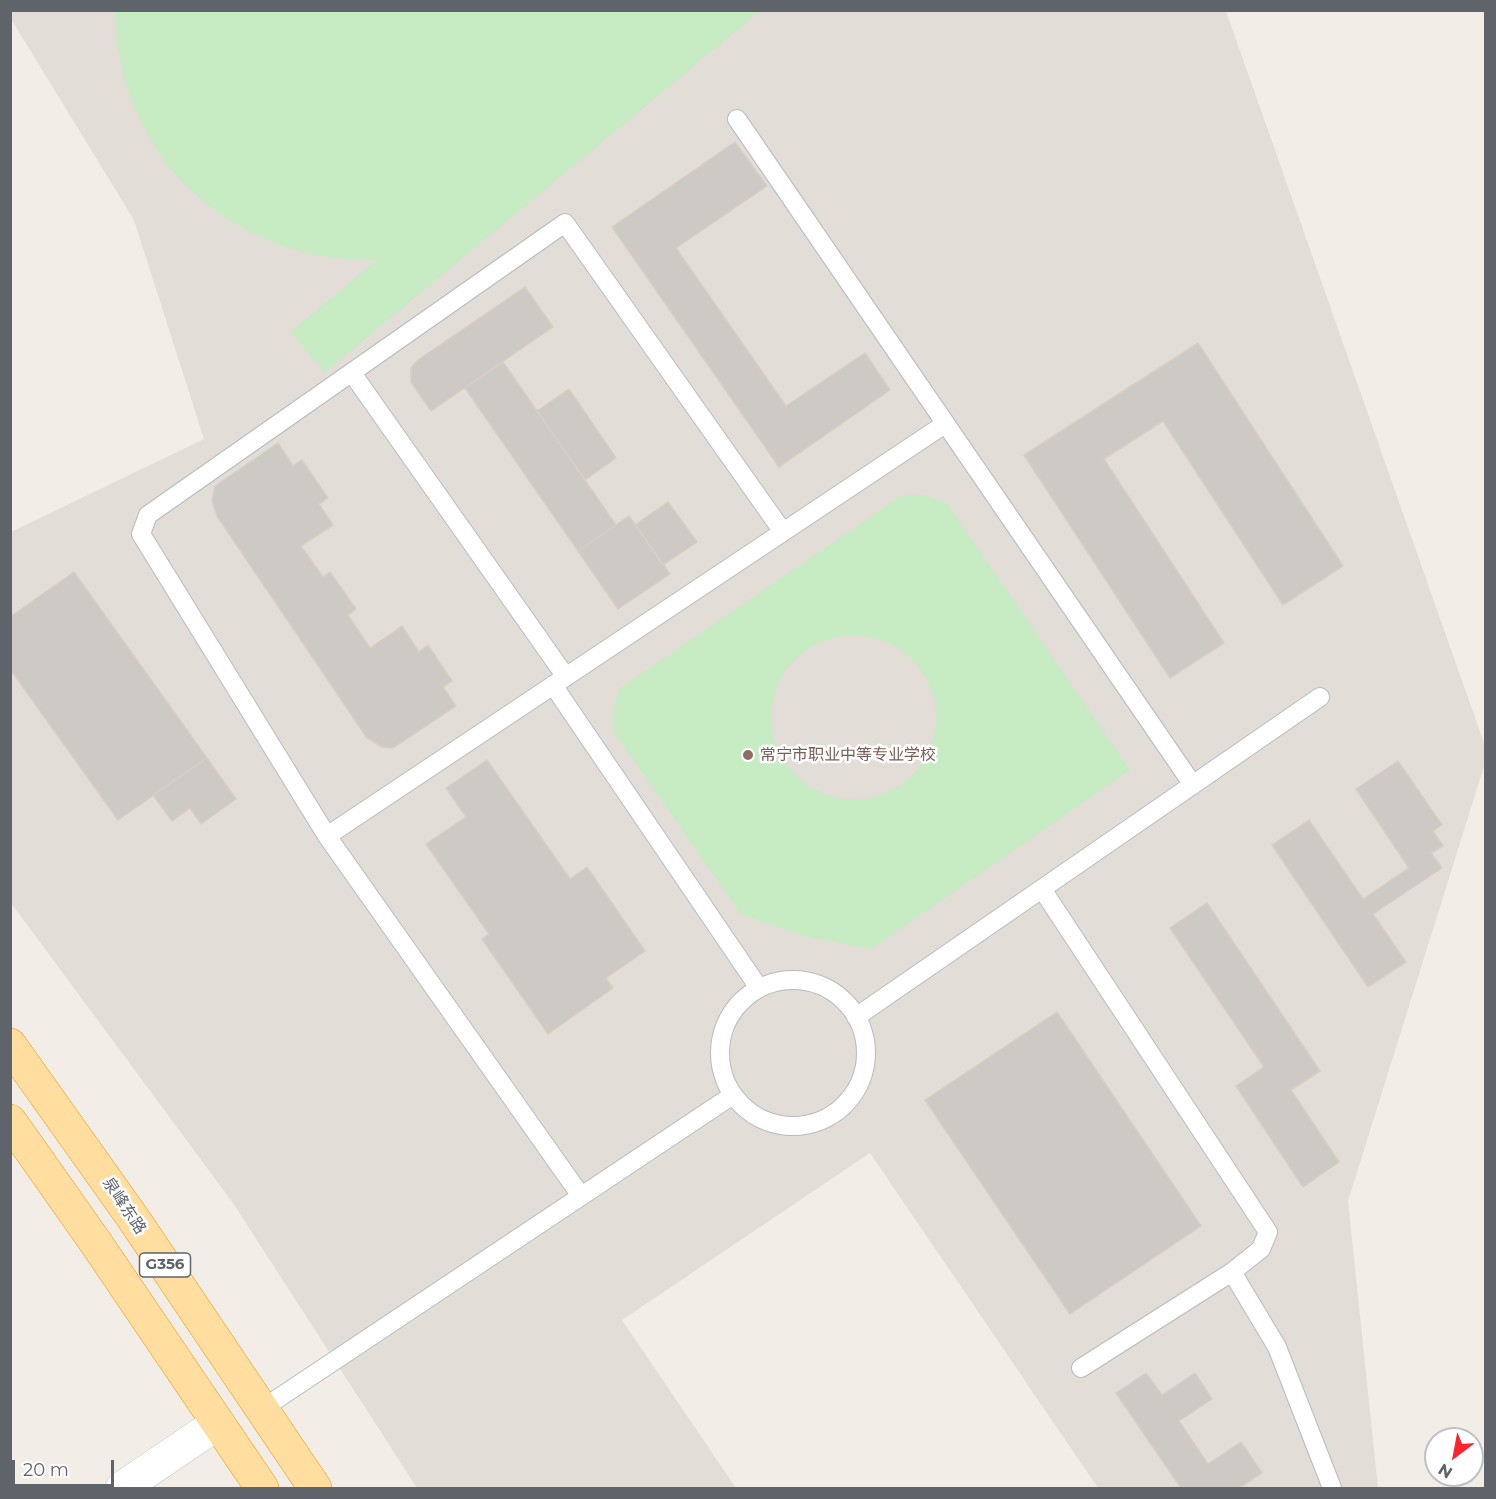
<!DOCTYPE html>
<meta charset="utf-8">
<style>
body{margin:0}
#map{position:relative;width:1496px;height:1499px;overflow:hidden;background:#f2eee7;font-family:Montserrat,sans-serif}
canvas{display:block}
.frame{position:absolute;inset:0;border:12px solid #5e6469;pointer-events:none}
.north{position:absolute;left:1424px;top:1427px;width:60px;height:60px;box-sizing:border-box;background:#fff;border:2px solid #bfc1c3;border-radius:50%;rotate:212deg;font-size:16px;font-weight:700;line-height:24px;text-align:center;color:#5e6469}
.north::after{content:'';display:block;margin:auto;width:21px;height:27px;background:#fb232e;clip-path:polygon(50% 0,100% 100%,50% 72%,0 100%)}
.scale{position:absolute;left:12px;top:1460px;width:102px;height:27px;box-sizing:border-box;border:3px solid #5e6469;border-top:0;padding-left:8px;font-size:18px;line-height:21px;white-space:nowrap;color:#5e6469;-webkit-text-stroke:4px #fff;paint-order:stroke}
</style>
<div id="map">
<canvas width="1496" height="1499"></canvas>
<div class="frame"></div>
<div class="north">N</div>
<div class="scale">20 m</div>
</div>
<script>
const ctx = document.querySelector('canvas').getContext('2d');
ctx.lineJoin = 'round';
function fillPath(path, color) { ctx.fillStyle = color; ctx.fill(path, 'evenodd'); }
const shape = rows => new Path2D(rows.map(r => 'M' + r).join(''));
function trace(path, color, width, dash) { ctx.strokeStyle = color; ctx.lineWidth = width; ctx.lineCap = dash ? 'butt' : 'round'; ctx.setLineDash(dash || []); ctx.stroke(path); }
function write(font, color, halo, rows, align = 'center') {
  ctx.font = font + ' Montserrat,"Noto Sans SC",sans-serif'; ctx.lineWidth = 5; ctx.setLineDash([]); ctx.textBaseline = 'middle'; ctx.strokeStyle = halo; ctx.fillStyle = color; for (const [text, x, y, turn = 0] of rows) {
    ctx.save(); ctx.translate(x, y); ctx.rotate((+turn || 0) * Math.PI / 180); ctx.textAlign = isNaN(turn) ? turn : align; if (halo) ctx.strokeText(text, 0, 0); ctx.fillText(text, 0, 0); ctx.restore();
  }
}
fillPath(shape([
 [11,11,1226,11,1485,746,1485,763,1348,1201,1378,1488,1098,1488,870,1153,622,1320,736,1488,417,1488,233,1203,11,903,11,532,204,439,134,220,11,19]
]), '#e2ddd6');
fillPath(shape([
 [116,11,116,10,760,11,325,372,291,332,377,260,344,259,310,254,277,244,246,230,217,212,191,190,167,165,149,136,134,106,123,74,117,41],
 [924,495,946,502,1130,770,871,949,805,936,741,914,614,732,614,709,619,689,901,496],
 [858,635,879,639,898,648,915,662,927,679,935,699,937,720,933,741,925,761,911,777,896,788,879,796,860,800,842,799,823,794,807,785,793,772,782,757,774,740,771,722,772,704,776,687,785,671,799,655,817,643,837,637]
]), '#c7ebc2');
const building = shape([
 [735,142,767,186,676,248,786,406,865,353,890,390,779,467,612,227,735,142],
 [525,287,553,327,431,411,411,382,411,368,418,360,525,287],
 [1198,343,1343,566,1283,605,1163,421,1104,459,1224,643,1170,678,1024,455,1198,343],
 [503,362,616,525,578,551,465,388,503,362],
 [569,389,616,458,585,480,537,411,569,389],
 [278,443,293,466,302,460,328,498,319,504,333,525,301,546,323,577,330,572,356,609,348,615,370,648,402,626,419,652,428,645,452,681,443,687,456,706,393,748,382,747,367,738,217,516,212,501,215,486,278,443],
 [668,502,697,542,663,565,635,525,668,502],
 [629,516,670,574,618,609,578,551,629,516],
 [74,572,207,758,118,820,10,669,10,617,74,572],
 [207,758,236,799,201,824,190,808,172,821,153,795,207,758],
 [487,760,570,879,587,867,645,951,606,978,613,988,548,1034,482,939,489,934,426,844,466,817,446,788,487,760],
 [1398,761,1442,825,1433,831,1443,846,1431,853,1442,868,1373,914,1406,962,1368,987,1272,845,1309,820,1363,899,1409,868,1356,789,1398,761],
 [1207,903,1320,1071,1291,1090,1339,1162,1303,1187,1236,1086,1264,1067,1170,928,1207,903],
 [1057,1012,1201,1226,1070,1314,925,1100,1057,1012],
 [1146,1373,1162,1395,1195,1373,1212,1399,1179,1421,1208,1464,1241,1442,1262,1473,1239,1488,1181,1488,1116,1393,1146,1373]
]);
fillPath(building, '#cdc9c4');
trace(building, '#d7cfc4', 1.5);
const service = shape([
 [737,119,1193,785],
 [352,373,566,677],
 [553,685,759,988],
 [327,836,945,424],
 [1042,889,1268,1232,1261,1249,1232,1272,1081,1368],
 '720 1053a73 73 0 1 1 146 0a73 73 0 1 1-146 0Z',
 [856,1017,1320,697],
 [581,1196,327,836,141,534,148,515,565,223,783,532],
 [1232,1272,1277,1347,1332,1488],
 [262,1409,733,1095]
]);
const minor = shape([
 [122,1488,218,1423]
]);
const trunk = shape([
 [10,1045,133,1218,315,1488],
 [10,1121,96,1243,262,1488]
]);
trace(service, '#b7bbbf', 20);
trace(minor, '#b7bbbf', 34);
trace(trunk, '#f98c00', 34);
trace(service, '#fff', 18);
trace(minor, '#fff', 33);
trace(trunk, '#ffdea0', 33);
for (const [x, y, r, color] of [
 [748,755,6,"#8d6e63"]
]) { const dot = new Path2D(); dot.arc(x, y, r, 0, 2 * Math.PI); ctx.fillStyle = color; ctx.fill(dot); trace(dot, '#fff', 2); }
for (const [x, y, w] of [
 [165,1265,51]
]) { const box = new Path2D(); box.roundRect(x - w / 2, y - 12, w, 24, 4.5); ctx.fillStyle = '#fff'; ctx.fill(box); trace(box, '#5e6469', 1.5); }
write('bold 15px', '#5e6469', null, [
 ["G356",165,1265]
]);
write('16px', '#785e54', '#fff', [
 ["常宁市职业中等专业学校",760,755]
], 'left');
write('16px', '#5e6469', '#fff', [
 ["泉峰东路",124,1206,56]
]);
</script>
